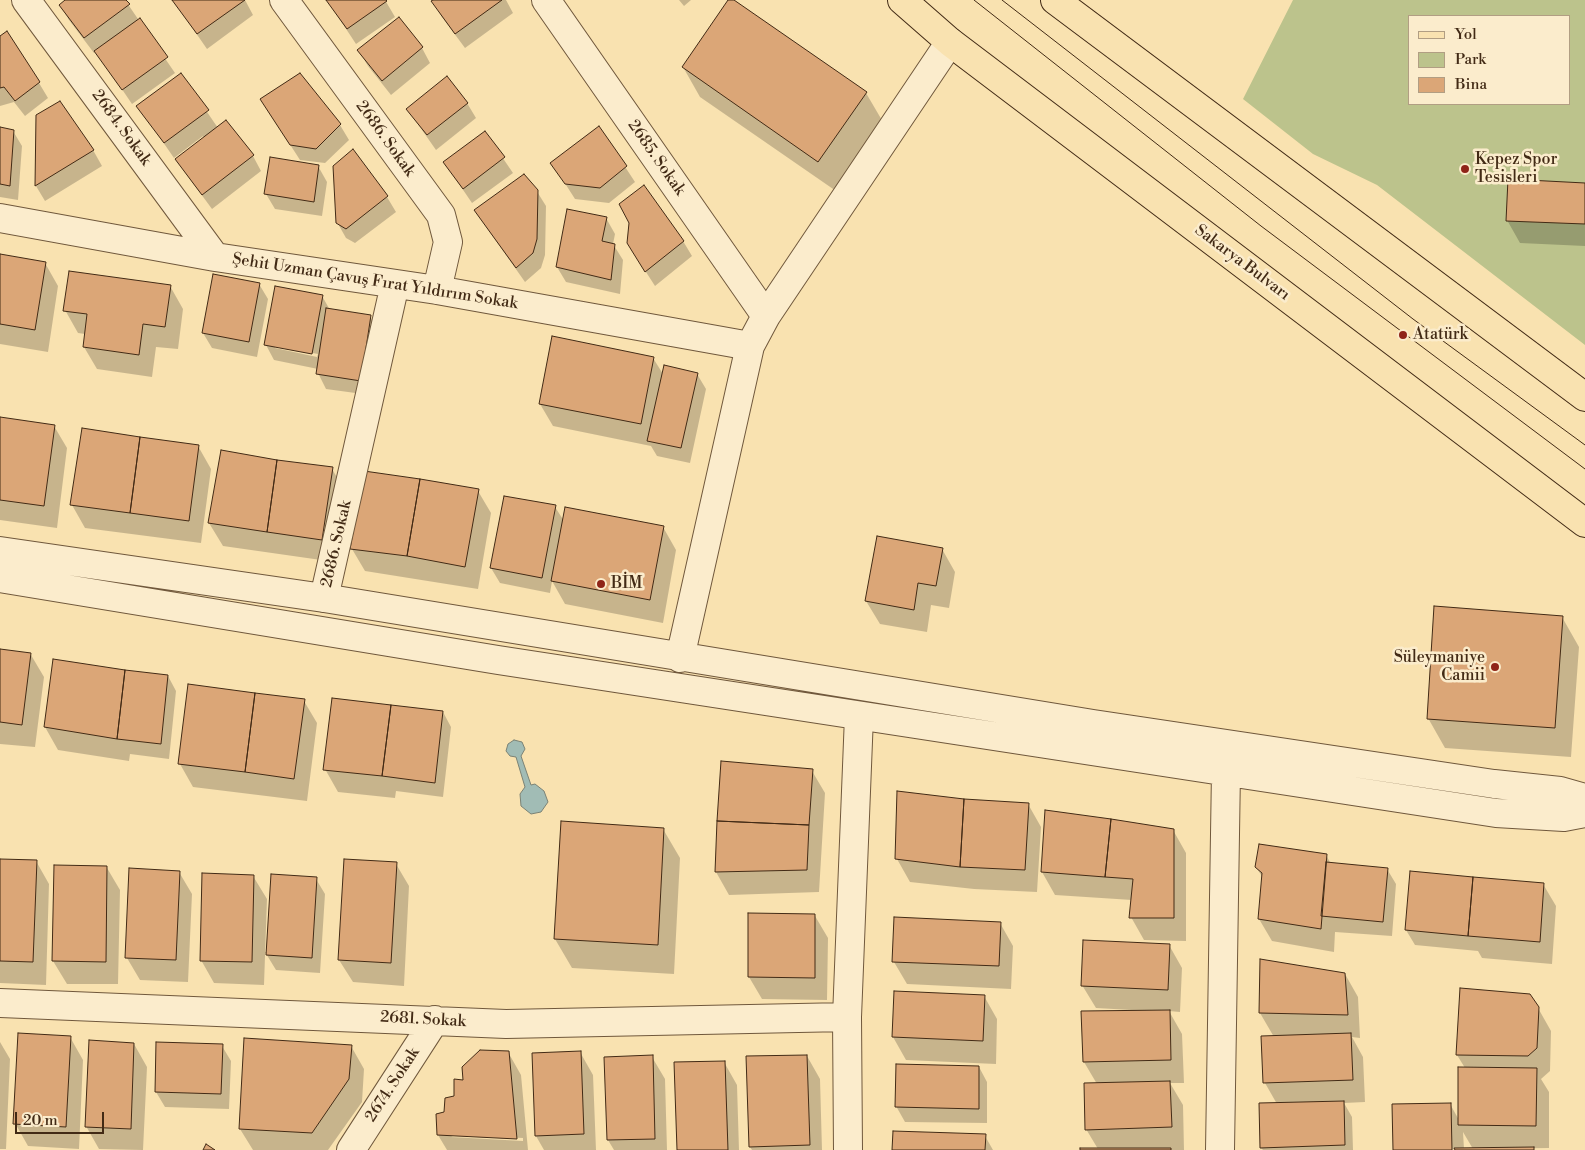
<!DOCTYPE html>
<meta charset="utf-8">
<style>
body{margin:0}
#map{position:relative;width:1585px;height:1150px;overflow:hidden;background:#f9e2b0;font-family:"Libre Bodoni",serif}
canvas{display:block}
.legend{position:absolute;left:1408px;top:15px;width:162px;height:90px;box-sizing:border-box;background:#fbeccc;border:1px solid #b19e83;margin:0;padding:6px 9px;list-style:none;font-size:15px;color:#422a15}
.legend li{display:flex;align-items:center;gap:10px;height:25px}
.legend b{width:25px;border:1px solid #b19e83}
.scale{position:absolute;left:15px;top:1112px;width:89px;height:22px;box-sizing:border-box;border:2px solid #422a15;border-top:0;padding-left:6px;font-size:15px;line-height:18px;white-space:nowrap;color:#422a15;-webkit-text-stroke:4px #fbeccc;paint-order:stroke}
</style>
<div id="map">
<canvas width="1585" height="1150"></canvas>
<ul class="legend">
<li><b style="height:6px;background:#f9e2b0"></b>Yol</li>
<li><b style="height:14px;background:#bcc38c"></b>Park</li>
<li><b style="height:14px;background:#dba677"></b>Bina</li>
</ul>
<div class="scale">20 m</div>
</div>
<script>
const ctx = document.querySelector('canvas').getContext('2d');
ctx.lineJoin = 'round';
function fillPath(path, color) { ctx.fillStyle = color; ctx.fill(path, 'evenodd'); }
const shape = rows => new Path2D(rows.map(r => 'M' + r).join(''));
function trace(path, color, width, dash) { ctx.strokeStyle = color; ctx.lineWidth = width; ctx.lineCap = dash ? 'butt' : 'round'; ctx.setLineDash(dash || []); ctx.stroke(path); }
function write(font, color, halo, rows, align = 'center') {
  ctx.font = font + ' "Libre Bodoni",serif'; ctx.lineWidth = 5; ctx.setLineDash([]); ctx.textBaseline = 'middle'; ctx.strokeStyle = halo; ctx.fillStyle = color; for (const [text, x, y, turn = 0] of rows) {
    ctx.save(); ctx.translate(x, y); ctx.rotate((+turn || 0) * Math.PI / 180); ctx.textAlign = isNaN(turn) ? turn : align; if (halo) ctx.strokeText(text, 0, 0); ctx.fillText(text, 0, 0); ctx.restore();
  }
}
fillPath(shape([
 [1293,0,1585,0,1585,345,1377,185,1313,154,1243,99],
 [1409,16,1569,16,1569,104,1409,104]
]), '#bcc38c');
const water = shape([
 [514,740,522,742,525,749,521,756,531,785,535,784,544,791,548,802,541,812,531,814,521,806,520,794,525,787,516,757,510,756,506,751,508,744,514,740]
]);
fillPath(water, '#a1bcb5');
trace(water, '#7b8275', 1);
fillPath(shape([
 [67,0,125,0,175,73,132,104,96,51,94,53,69,20,60,5],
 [173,0,245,0,253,15,207,49],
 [327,0,385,0,395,17,356,44],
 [435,0,506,0,513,13,465,48,442,17,433,2],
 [679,0,691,0,684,6],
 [730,0,866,93,883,122,836,191,700,97,683,67],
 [0,37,39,83,48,98,25,116,14,102,0,106],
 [422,48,430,63,391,95,368,66,359,51],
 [181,74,218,128,253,156,261,171,212,209,176,160,204,138,203,136,174,158,138,106],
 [299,74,340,125,349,140,325,163,300,160,271,115],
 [467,103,476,118,436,150,408,110],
 [37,116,93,150,102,166,45,201,36,186],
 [599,127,635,182,609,203,575,199,552,163],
 [0,129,13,131,22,146,18,200,0,197],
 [485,132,513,173,472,203,444,162],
 [318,166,327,182,322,216,275,209,266,194],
 [1585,184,1585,246,1520,243,1507,220],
 [536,190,546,206,545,255,541,268,525,282,475,211],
 [387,197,396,212,355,243,346,238,337,222],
 [606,218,615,234,613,244,623,260,620,294,566,282,557,267],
 [683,241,692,256,655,286,637,258],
 [0,256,45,263,58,286,48,352,0,344],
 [259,284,268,299,257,357,212,348,203,333],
 [170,286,183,309,178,349,156,347,152,377,97,369,84,347,85,334,78,333,65,310],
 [322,296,330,310,370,316,379,332,370,395,326,389,318,373,318,369,274,360,266,345],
 [275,346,318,354,317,357,275,348],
 [653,358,663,374,697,374,706,389,690,463,657,456,651,446,553,426,540,404],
 [0,418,54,426,67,448,57,528,0,520],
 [198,446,211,469,201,543,85,528,72,505],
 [222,451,332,469,345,491,335,562,223,546,209,523],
 [478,491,491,513,478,589,365,571,352,549],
 [555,507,564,521,663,527,676,550,663,623,565,604,552,581,550,593,500,583,491,568],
 [942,549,955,572,949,608,931,605,927,632,880,624,866,601],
 [1562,617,1579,647,1571,757,1445,748,1428,718],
 [0,651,31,655,44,677,35,747,0,744],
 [168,676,176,691,169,759,130,754,129,761,58,750,45,727],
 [304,701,317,723,307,801,193,787,180,764],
 [443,712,451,727,443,797,396,791,395,798,338,792,325,769],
 [722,762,812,771,825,793,819,892,729,895,716,872],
 [964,801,1028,804,1041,827,1037,892,974,889,910,882,897,859],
 [663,829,680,858,674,974,572,968,555,939],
 [1173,830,1186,853,1186,941,1144,940,1131,917,1132,900,1055,895,1042,872],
 [1326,855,1331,864,1387,869,1396,884,1392,936,1335,932,1334,952,1272,941,1259,919,1263,878,1256,867],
 [0,860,36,861,49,884,46,985,0,983],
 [396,864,409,886,404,986,353,982,339,960],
 [107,868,120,890,118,984,67,984,53,961],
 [179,872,192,894,188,982,140,980,127,958],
 [253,876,267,899,264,985,214,983,201,960],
 [316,879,325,894,320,973,276,970,265,952,267,952],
 [1543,884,1556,906,1552,964,1482,958,1478,951,1415,945,1406,930],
 [815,916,828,938,827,1000,762,999,749,977],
 [1000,923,1013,946,1011,989,907,984,894,962],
 [1169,945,1182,968,1180,1012,1169,1011,1182,1034,1184,1083,1170,1083,1183,1105,1184,1150,1081,1150,1098,1149,1086,1129,1097,1084,1084,1062,1131,1010,1096,1008,1082,985],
 [1262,961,1345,974,1358,997,1360,1038,1352,1037,1363,1057,1365,1102,1344,1103,1352,1117,1353,1150,1263,1150,1261,1148,1277,1104,1265,1083,1274,1037,1260,1013],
 [895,992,984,996,997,1019,996,1064,906,1060,893,1037],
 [1538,1008,1551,1031,1550,1071,1541,1079,1549,1092,1549,1148,1395,1150,1450,1104,1459,1120,1465,1068,1457,1055],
 [1463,1132,1473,1149,1464,1149],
 [70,1037,83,1060,79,1149,28,1146,15,1123],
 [0,1042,10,1059,6,1149,0,1149],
 [134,1044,147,1067,143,1150,99,1149,86,1126],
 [222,1046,231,1061,229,1109,165,1107,156,1092],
 [351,1046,364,1069,362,1102,328,1150,253,1150,240,1129],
 [508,1052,521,1075,528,1150,447,1150,438,1135,445,1113,465,1081],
 [455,1135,523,1138,523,1141,451,1137],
 [580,1052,593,1075,596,1150,544,1150,536,1136],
 [807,1056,820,1079,822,1150,752,1150,750,1147],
 [652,1057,665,1079,667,1150,614,1150,608,1140],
 [724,1062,737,1085,739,1150,678,1150],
 [979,1067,987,1082,987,1123,905,1122,896,1106],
 [985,1136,993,1150,893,1150]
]), '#0003');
const building = shape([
 [65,0,126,0,130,4,84,38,59,5,65,0],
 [172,0,245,0,197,34,172,0],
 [326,0,386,0,387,1,347,29,326,0],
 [433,0,502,0,455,34,431,1,433,0],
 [728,0,734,0,867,92,818,162,682,67,728,0],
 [399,17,423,47,382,81,357,50,399,17],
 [140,18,168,57,122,90,94,51,140,18],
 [7,31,40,82,15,101,4,87,0,88,0,36,7,31],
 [181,73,209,110,164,143,136,106,181,73],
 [300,73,341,124,316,149,290,145,260,99,300,73],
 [447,76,468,103,427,135,406,109,447,76],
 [60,101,94,150,35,186,36,115,60,101],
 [226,120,254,155,202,195,175,159,226,120],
 [599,126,627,166,600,188,565,184,550,163,599,126],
 [0,127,14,130,10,186,0,184,0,127],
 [485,131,505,157,463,189,443,162,485,131],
 [353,149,388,196,346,229,336,223,333,166,353,149],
 [270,157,319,165,314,202,264,194,270,157],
 [524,174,538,190,537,239,533,253,516,268,474,210,524,174],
 [1508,179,1585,183,1585,224,1506,221,1508,179],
 [644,185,684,241,645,272,627,243,629,223,619,204,644,185],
 [567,209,607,217,602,241,615,244,611,280,556,267,567,209],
 [0,254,46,262,35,330,0,324,0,254],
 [69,271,171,285,165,327,143,324,139,355,83,347,87,314,63,311,69,271],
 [213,274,260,283,249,342,202,333,213,274],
 [275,286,323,295,312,354,264,345,275,286],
 [326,308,371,315,361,381,316,374,326,308],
 [552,336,654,357,641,424,539,404,552,336],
 [664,365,698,373,681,448,647,441,664,365],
 [0,417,55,425,44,506,0,500,0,417],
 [82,428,140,437,130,513,70,505,82,428],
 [140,437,199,445,189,521,130,513,140,437],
 [221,450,277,460,267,532,208,523,221,450],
 [277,460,333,467,322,540,267,532,277,460],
 [364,471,420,479,407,556,350,549,364,471],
 [420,479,479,489,465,567,407,556,420,479],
 [504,496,556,505,542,578,490,568,504,496],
 [565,507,664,526,650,600,551,581,565,507],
 [877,536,943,548,936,586,918,583,914,610,865,601,877,536],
 [1434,606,1563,616,1555,728,1427,719,1434,606],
 [0,649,31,653,22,725,0,722,0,649],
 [53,659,125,670,117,739,44,727,53,659],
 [125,670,168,675,161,744,117,739,125,670],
 [188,684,255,693,245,772,178,764,188,684],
 [255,693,305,699,294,779,245,772,255,693],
 [332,698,391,705,382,776,323,770,332,698],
 [391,705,443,711,435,783,382,776,391,705],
 [721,761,813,769,809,825,717,821,721,761],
 [897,791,964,799,960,867,895,859,897,791],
 [964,799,1029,803,1025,870,960,867,964,799],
 [1045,810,1111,819,1105,877,1041,872,1045,810],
 [1111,819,1174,829,1174,918,1129,918,1133,879,1105,877,1111,819],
 [561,821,664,828,658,945,554,939,561,821],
 [717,821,809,825,807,870,715,872,717,821],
 [1259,844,1327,854,1321,929,1258,919,1262,873,1255,867,1259,844],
 [0,859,37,860,33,962,0,961,0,859],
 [344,859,397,862,391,963,338,960,344,859],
 [1326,862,1388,868,1383,922,1321,916,1326,862],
 [54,865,107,866,106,962,52,961,54,865],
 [129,868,180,871,176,960,125,958,129,868],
 [1410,871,1473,877,1468,936,1405,930,1410,871],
 [202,873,254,875,252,962,200,961,202,873],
 [271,874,317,877,312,958,266,955,271,874],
 [1473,877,1544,883,1540,942,1468,936,1473,877],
 [748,913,815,914,815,978,748,977,748,913],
 [894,917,1001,922,999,966,892,962,894,917],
 [1083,940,1170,944,1168,990,1081,986,1083,940],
 [1260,959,1345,973,1348,1015,1259,1013,1260,959],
 [1460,988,1530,994,1539,1007,1537,1048,1528,1056,1456,1055,1460,988],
 [894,991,985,995,983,1041,892,1037,894,991],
 [1170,1010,1171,1060,1083,1062,1081,1011,1170,1010],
 [18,1033,71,1036,66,1127,13,1124,18,1033],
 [1351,1033,1353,1080,1263,1083,1261,1036,1351,1033],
 [244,1038,352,1045,349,1079,312,1133,239,1129,244,1038],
 [89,1040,134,1043,131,1129,85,1127,89,1040],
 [156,1042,223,1044,221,1094,155,1092,156,1042],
 [480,1050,509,1051,517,1139,437,1135,436,1114,444,1112,445,1098,454,1096,454,1079,463,1080,462,1067,480,1050],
 [581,1051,584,1134,535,1136,532,1053,581,1051],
 [653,1055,655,1139,607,1140,604,1057,653,1055],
 [807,1055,810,1145,749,1147,746,1056,807,1055],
 [725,1061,728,1150,677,1150,674,1062,725,1061],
 [896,1064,979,1066,979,1109,895,1107,896,1064],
 [1458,1067,1537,1068,1536,1126,1458,1125,1458,1067],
 [1170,1081,1172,1127,1085,1130,1084,1083,1170,1081],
 [1344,1101,1345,1145,1260,1148,1259,1103,1344,1101],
 [1451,1103,1452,1150,1393,1150,1392,1104,1451,1103],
 [893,1131,986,1134,985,1150,892,1150,893,1131],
 [206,1144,215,1150,203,1150,206,1144],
 [1534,1147,1534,1150,1455,1150,1454,1148,1534,1147],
 [1080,1148,1171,1148,1171,1150,1080,1150,1080,1148]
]);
fillPath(building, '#dba677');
trace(building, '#422a15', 1);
const minor = shape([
 [26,0,215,257],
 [284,0,441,215,448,242,437,290],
 [546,0,766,316],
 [0,218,215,257,437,290,750,346],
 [0,551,324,598,1093,724,1494,784,1560,791,1585,798],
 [0,578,498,660,1496,813,1564,817,1585,813],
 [324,598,395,284],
 [680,658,750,346,766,316,950,42],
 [0,1003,506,1024,847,1017],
 [351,1150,435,1020],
 [848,1150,847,1017,859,716],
 [1220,1150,1226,771]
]);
const major = shape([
 [902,0,950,42,1585,523],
 [1055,0,1585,397]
]);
trace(minor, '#70583c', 30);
trace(major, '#422a15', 30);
trace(minor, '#fbeccc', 28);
trace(major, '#f9e2b0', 28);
trace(shape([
 [974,0,1261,226,1585,469],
 [1002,0,1413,319,1585,445]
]), '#422a15', 1);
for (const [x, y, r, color] of [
 [1465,169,5,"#8f2418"],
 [1403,335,5,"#8f2418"],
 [601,584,5,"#8f2418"],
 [1495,667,5,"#8f2418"]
]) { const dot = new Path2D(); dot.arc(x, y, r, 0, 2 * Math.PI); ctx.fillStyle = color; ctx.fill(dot); trace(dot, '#fbeccc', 2); }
write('16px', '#422a15', '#fbeccc', [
 ["2684. Sokak",121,128,54],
 ["2686. Sokak",385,139,54],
 ["2685. Sokak",656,158,55],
 ["Sakarya Bulvarı",1242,263,37],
 ["Şehit Uzman Çavuş Fırat Yıldırım Sokak",375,282,9],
 ["2686. Sokak",337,544,-77],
 ["2681. Sokak",423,1020,3],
 ["2674. Sokak",393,1085,-57]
]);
write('16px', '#422a15', '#fbeccc', [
 ["Kepez Spor",1475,160],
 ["Tesisleri",1475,178],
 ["Atatürk",1413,335],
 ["BİM",611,584],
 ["Süleymaniye",1485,658,"right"],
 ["Camii",1485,676,"right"]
], 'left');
</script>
